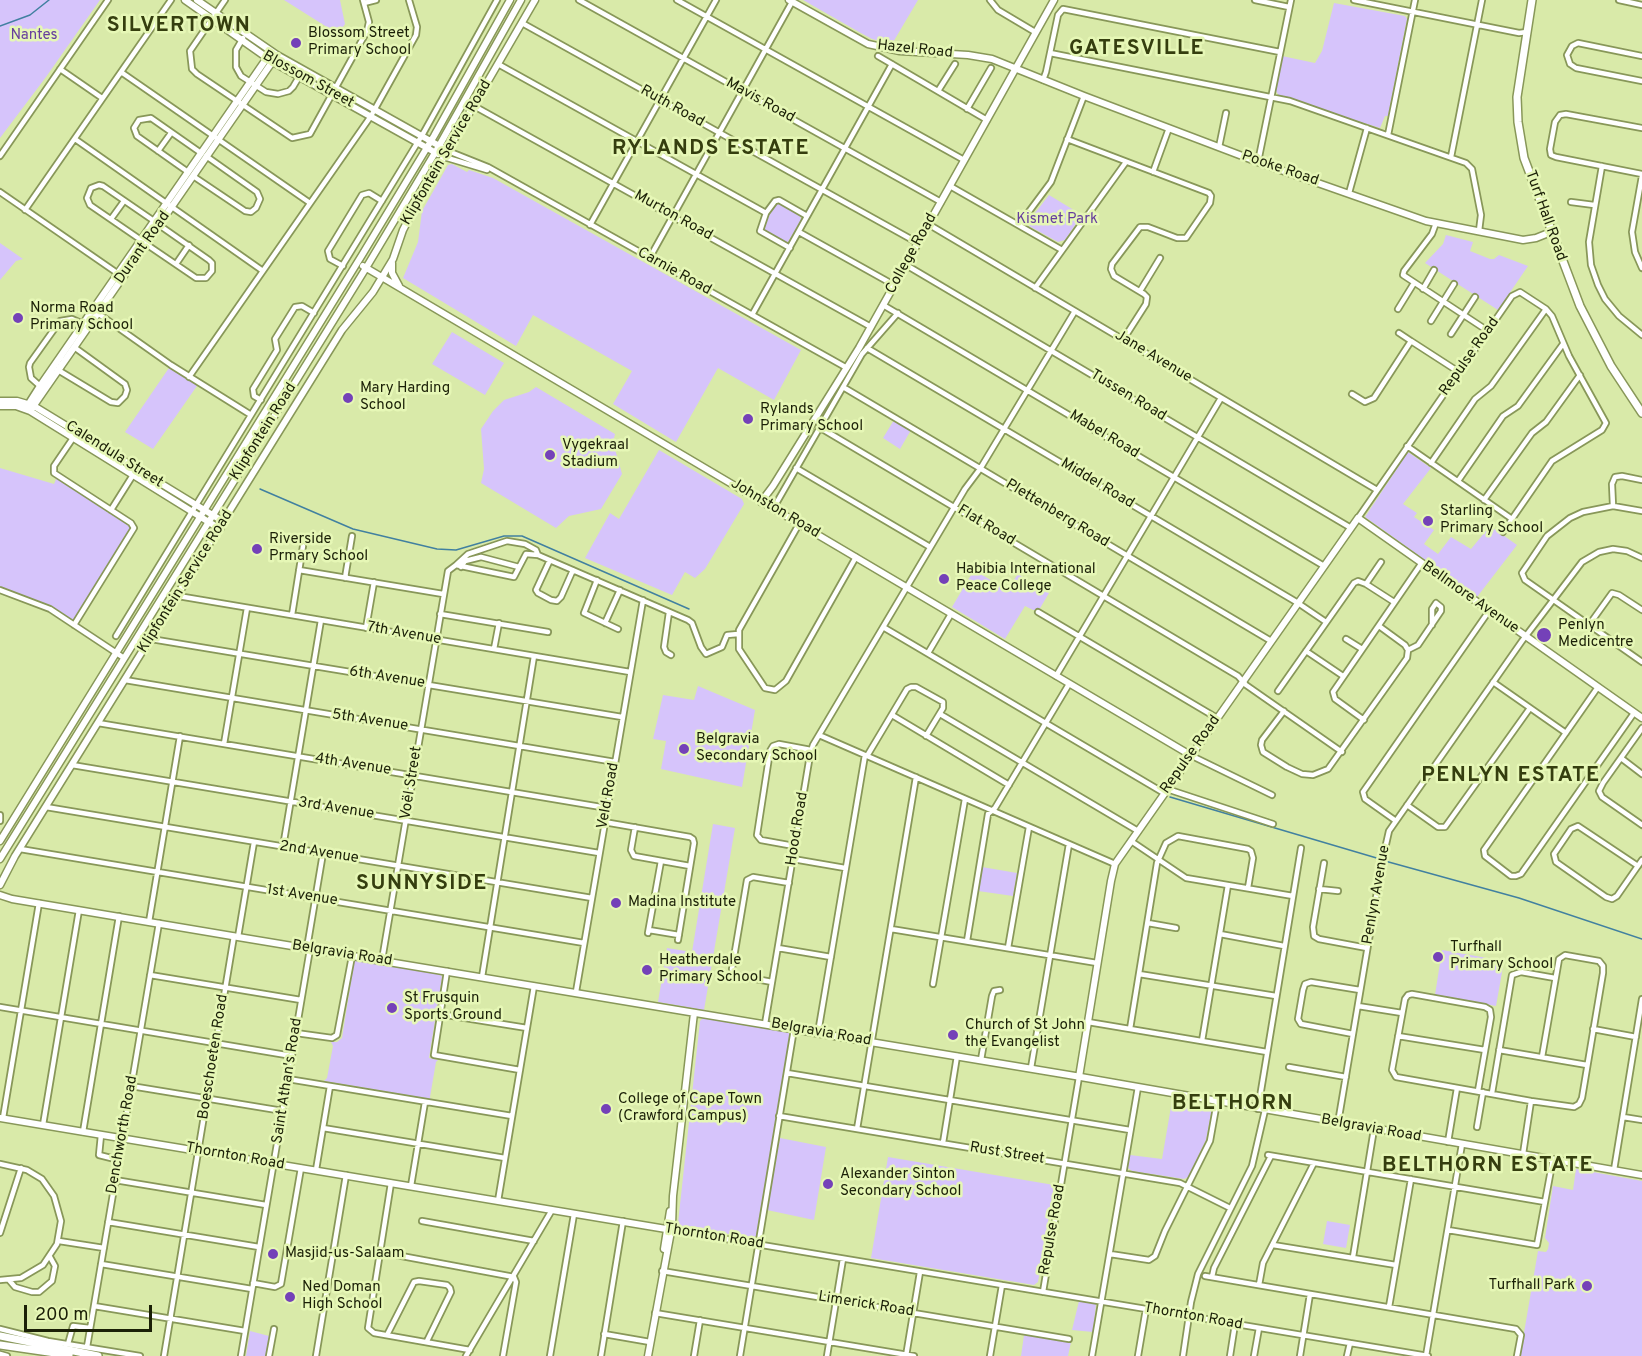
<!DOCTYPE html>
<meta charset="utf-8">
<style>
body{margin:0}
#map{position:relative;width:1642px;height:1356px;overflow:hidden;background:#d9eaa9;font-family:Overpass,sans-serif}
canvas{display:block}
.scale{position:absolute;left:24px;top:1305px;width:128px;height:27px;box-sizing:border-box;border:3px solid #1b2007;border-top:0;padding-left:8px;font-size:18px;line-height:21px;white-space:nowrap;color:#1b2007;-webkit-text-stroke:4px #e6f7b6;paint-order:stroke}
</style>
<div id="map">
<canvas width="1642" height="1356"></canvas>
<div class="scale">200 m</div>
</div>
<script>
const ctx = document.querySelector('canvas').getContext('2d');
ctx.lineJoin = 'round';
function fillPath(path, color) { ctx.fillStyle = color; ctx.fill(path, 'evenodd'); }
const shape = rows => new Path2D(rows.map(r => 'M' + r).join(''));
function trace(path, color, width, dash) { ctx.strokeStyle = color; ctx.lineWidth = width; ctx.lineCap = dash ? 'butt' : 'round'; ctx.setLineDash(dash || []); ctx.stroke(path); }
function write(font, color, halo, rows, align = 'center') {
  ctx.font = font + ' Overpass,sans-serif'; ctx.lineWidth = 5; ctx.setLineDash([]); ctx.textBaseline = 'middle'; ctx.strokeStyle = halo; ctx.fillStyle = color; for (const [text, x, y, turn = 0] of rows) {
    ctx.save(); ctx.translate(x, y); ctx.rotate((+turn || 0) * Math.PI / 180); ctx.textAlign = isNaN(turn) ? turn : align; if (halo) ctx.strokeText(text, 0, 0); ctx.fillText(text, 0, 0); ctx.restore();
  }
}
fillPath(shape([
 [0,0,100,0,46,77,0,138],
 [284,0,340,0,345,24,338,34],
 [803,0,918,0,892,44,872,39,859,32],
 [1334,3,1405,16,1407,19,1388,116,1385,116,1380,128,1280,97,1275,90,1282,56,1315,63,1322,51],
 [452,164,467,172,469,170,493,178,801,350,774,400,718,368,676,442,613,404,632,371,533,315,516,346,403,278,418,242,422,211,448,165],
 [1049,195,1082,215,1065,240,1058,242,1029,226,1028,222],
 [780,203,800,214,801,220,788,242,784,242,764,231,763,226,775,205],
 [1446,235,1473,242,1470,251,1490,259,1494,259,1499,255,1528,266,1498,310,1425,263,1443,244],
 [0,243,23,259,16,261,0,280],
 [452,332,504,363,485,395,432,364],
 [171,365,199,383,153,449,125,432],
 [536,387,615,434,613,442,622,474,601,509,569,516,556,528,481,483,484,469,481,429,493,411,504,400,529,392],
 [894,420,911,430,900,449,883,438],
 [659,450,742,499,744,504,705,569,695,578,685,572,672,595,585,558,610,513,619,519],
 [1408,452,1431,468,1403,504,1417,513,1414,517,1434,530,1424,544,1438,554,1451,537,1471,549,1490,526,1517,545,1477,597,1365,517],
 [0,468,54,484,57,477,134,526,74,625,50,609,0,590],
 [974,570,1007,590,1018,574,1049,593,1039,610,1033,610,1025,606,1005,639,952,607],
 [698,686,755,710,742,787,661,769,666,741,653,739,663,695,694,700],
 [713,824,735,828,704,1010,658,1002,667,948,692,952],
 [982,867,1017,873,1013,896,978,891],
 [1442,950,1504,961,1496,1006,1435,995],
 [357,960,440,974,442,977,429,1058,438,1060,436,1062,430,1097,431,1099,324,1081,327,1078,333,1046,331,1042,337,1042,342,1038,354,962],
 [703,1018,788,1032,790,1035,756,1236,753,1238,680,1226,678,1223,700,1021],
 [1172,1101,1212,1108,1206,1140,1188,1177,1184,1179,1132,1171,1128,1168,1130,1155,1162,1159],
 [780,1138,826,1147,814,1220,767,1210],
 [888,1157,1054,1185,1038,1282,1034,1285,871,1258],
 [1576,1169,1642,1181,1642,1356,1520,1356,1538,1251,1546,1252,1548,1249,1549,1243,1545,1238,1553,1186,1573,1190],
 [1327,1221,1350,1225,1346,1248,1323,1244],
 [1079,1301,1096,1304,1093,1332,1072,1330],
 [250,1331,269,1336,266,1356,246,1356],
 [1024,1335,1071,1342,1068,1356,1021,1356]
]), '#d6c4fb');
trace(shape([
 [0,26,30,15,49,0],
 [260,489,353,529,437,549,456,550,504,536,522,536,689,609],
 [1170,797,1380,859],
 [1385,861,1519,898,1642,939]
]), '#4180a0', 1.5);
const street = shape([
 [225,0,190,51,192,69,197,74,292,138,310,134,367,31,369,22,363,0],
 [579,0,941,202],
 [677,0,964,160],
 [990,0,998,10,1035,32],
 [1255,0,1289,7],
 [1354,0,1519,33,1527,32],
 [1619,0,1642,5],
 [364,3,376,0],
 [522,23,918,243],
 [243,38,236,50,236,67,241,76,266,92,278,94,289,91,293,87,303,70],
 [1050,53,1290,101,1466,163,1472,169,1481,215,1479,231],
 [878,56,987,120],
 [1642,56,1578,43,1572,46,1567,55,1570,64,1576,68,1642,81],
 [498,64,766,213],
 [60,69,102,98],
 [121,72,310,203],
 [1043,80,1046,72,1058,15,1063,9,1280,52],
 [938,91,955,64],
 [474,106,871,327],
 [967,109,991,68],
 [1642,128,1566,114,1560,115,1555,122,1550,149,1551,155,1556,157,1642,174],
 [1388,135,1415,0],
 [75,139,263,271],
 [1067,139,1209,193,1211,196,1210,203,1186,238,1177,238,1148,227,1140,227,1112,264,1111,269,1114,276,1144,294,1147,297,1146,304,1123,340],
 [1219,147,1226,113],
 [158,151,171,133],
 [448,151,488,167,847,368],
 [0,156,108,0],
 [444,157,487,170],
 [1451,157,1482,0],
 [1258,162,1291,0],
 [1602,166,1589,242,1591,265,1598,285,1605,299,1619,316,1642,335],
 [188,172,137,136,134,128,139,120,151,118,201,153],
 [1153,172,1169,128],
 [193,176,245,211,251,212,256,208,260,199,257,192,206,156],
 [1642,176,1632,232,1635,252,1642,268],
 [950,186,1062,250],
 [0,192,120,275],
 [1349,193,1367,128],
 [1571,202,1594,205],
 [25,210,171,0],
 [111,219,124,201],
 [1436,223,1432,234,1404,271,1403,275,1488,331],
 [928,224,1377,490],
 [590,225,716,0],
 [1019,225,1051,182,1084,96],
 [799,232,894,285],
 [141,240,90,205,87,198,91,188,99,185,103,186,154,221],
 [146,244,196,278,206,278,212,271,212,263,209,260,159,225],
 [790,248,760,231,766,213,775,201,779,200,807,216],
 [649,259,792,2],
 [176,264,189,245],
 [906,265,1351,528],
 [343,266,330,259,328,251,362,195,369,193,382,201],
 [1035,288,1126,162],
 [1423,289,1434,270],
 [1140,291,1160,258],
 [883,305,1324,566],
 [1398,309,1414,283],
 [96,312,171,365,251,415],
 [752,315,892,64],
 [1431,321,1454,284],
 [1399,333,1411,341],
 [1451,334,1475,297],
 [867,348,1298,603,1326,622],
 [58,370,111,402,118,403,125,396,127,390,125,384,74,347],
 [189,377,371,116,416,35,417,27,409,0],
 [40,386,31,378,29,367,30,363,60,321,72,319,83,324],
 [843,387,1271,641],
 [1352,394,1365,402,1374,398,1411,341,1459,372],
 [261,400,254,396,253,389,277,350,275,339,295,307,302,306,314,313],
 [819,427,1238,676,1246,685,1342,752],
 [73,438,54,466,54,473,131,523,134,528,74,625],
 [1407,446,1512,519],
 [1431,463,1475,399,1491,386,1546,309],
 [796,468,930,547],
 [1458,481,1503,416,1518,406,1563,344],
 [1484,500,1532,433,1546,422,1580,375],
 [777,502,862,354,898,313],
 [1613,506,1612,484,1615,477,1622,476,1642,480],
 [111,510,133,475],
 [1642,511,1613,506,1583,512,1570,518,1547,536,1522,573,1525,580,1642,662],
 [1358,518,1512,296,1520,292,1546,309,1552,316,1569,356,1606,423,1602,430,1552,461,1503,532],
 [799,524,739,630,739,649,765,688,775,690,786,681,856,557],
 [550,560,536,590,538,593,551,600,557,601,561,597,573,570],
 [456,565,468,554,507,541,525,544,536,550,538,555],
 [461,567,465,561,481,557,519,567],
 [299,570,443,594],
 [345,578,352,536],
 [597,580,584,613,618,629],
 [1366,584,1381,562],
 [0,590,50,609,124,658],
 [178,596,630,672],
 [669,612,664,647,666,652,671,655],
 [1038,612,1217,718],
 [440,614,548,632],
 [292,615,303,546],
 [605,623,620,590],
 [1589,625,1612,593,1619,595,1642,610],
 [883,627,1164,793],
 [366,628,374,582],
 [116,636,424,132,497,0],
 [151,639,622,717],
 [1346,639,1362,649],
 [494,649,499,623],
 [1408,650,1418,645,1441,611,1441,607,1436,603,1432,609,1432,625],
 [1306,651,1343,676],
 [928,653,951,614],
 [1056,676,1221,398],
 [125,680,615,762],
 [1493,682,1566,733],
 [1598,687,1484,850,1485,856,1511,876,1516,876,1521,874,1634,713],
 [1278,691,1354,583,1358,581,1366,584,1394,602],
 [1284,711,1262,740,1261,745,1263,752,1287,767,1302,774,1313,775,1328,769,1407,658,1408,650,1405,645,1379,626],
 [940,714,1138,831],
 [892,715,1009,785],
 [1364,720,1335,699,1333,692,1421,564],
 [98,723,607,808],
 [1642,728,1603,783,1599,791,1602,797,1642,825],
 [819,735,1115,864],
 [224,744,247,608],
 [867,756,907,689,911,687,916,687,943,702,943,708,926,736],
 [1192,756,1272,795],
 [1621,758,1642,774],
 [72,765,599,853],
 [1167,789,1273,824],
 [1407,805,1438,827,1445,827,1530,708],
 [46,807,592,898],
 [0,815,0,821],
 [1396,821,1365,799,1363,792,1489,611],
 [604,822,690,837,693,839,694,843,678,940],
 [635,827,631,850,634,856,690,866],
 [1131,841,1186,878,1293,896],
 [794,846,761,840,757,835,770,751,773,746,779,744,811,750],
 [283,847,321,620],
 [20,849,584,943],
 [793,859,845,868],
 [1324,863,1313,927,1314,936,1319,939,1367,948],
 [1638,866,1578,826,1571,829,1554,854,1556,862,1606,897,1612,899,1617,896,1642,860],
 [1319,889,1338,891],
 [149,922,180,736],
 [1148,923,1176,928],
 [891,929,1097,963],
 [649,930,679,935],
 [648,933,661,861],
 [1220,934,1284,946],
 [238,937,254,842],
 [967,941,988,814,995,808,1069,684],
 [307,948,323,853],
 [778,948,831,957],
 [1008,948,1029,827],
 [382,960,448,571,456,565,514,577,526,554,538,555,688,620,692,623,701,647,706,654,722,647,727,635,738,634],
 [447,971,434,1055,520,1070],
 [1139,974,1276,996],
 [150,975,301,1000],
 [482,977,534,656],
 [772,982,735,975,732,969,747,880,753,877,789,883],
 [933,984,965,799],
 [576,992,643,600],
 [1358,1006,1402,1013],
 [0,1007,292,1056],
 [440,1014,527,1028],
 [1088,1022,1267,1052],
 [765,1024,810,755,813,745,965,489,980,469,1075,311],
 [1130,1029,1157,863,1166,843,1178,836,1248,849,1251,851,1253,858,1248,888],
 [1593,1029,1636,1037],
 [296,1033,332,1038,337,1035,352,956],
 [818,1033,865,755],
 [1353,1034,1301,1024,1298,1019,1303,990,1305,984,1311,982,1360,990],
 [1398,1036,1485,1050],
 [1202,1041,1228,885],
 [1499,1050,1587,1065],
 [981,1060,992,996,994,991,1000,990],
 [1289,1067,1346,1077],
 [1031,1068,1069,844],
 [787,1073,1130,1130],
 [288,1079,512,1116],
 [131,1086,283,1111],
 [1478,1091,1491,1017,1490,1010,1485,1007,1412,994,1408,995,1405,999,1392,1070,1396,1077,1531,1101,1574,1107,1579,1104,1582,1098,1603,973,1603,966,1599,961,1565,955,1559,959,1542,1057],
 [1492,1093,1512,975,1521,972,1555,978],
 [1258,1109,1301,848],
 [779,1116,1180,1183,1230,1208],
 [1623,1117,1642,1120],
 [3,1118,39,903],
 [1338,1123,1382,862,1389,831,1522,641,1582,562,1599,552,1613,549,1627,551,1642,558],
 [43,1125,79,910],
 [1477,1127,1483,1092],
 [323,1128,505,1158],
 [857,1129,916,777],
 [83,1132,119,916],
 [101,1135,99,1155,119,1160],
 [1448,1142,1457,1088],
 [943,1143,957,1056],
 [1523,1154,1531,1101],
 [1268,1155,1545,1202],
 [0,1164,27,1170,42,1179,54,1196,61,1221,57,1244,43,1265,21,1278,0,1280],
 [316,1170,330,1086],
 [1614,1170,1642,999],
 [115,1180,266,1205],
 [391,1183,368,1328,374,1333,470,1350],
 [411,1186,425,1102],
 [498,1201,534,986],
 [422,1221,534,1241],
 [108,1222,259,1247],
 [672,1230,1428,1356],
 [1448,1230,1537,1245,1553,1159],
 [0,1233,21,1168],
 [59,1241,104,1248],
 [1273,1245,1396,1265],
 [380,1252,514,1277,516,1282,503,1356],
 [1110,1254,1149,1260,1155,1256,1165,1231,1210,1141,1217,1102],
 [1353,1257,1374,1129],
 [101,1264,252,1289],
 [662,1271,1069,1339],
 [1205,1276,1516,1329,1521,1335,1517,1356],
 [1212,1277,1214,1268,1271,1156],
 [9,1280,15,1287,32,1292,39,1292,52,1281,55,1266,50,1257],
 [253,1283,275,1287,281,1284,301,1168],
 [1259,1285,1263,1263,1314,1163],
 [1043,1292,1079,1077],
 [94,1306,245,1331],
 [1389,1307,1411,1179],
 [655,1313,914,1356],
 [0,1329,48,1341,140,1356],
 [604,1334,650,1342],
 [387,1335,414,1282,419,1281,447,1285,450,1288,451,1292,427,1341],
 [68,1344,73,1326,90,1328],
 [87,1347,159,923],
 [0,1354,7,1356],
 [164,1356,234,936],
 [241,1356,310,949],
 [269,1356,274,1329],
 [316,1356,346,1175],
 [466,1356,552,1210],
 [550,1356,574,1214],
 [601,1356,623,1221],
 [694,1356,700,1320],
 [740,1356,794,1029],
 [827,1356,843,1259],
 [906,1356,920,1272],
 [990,1356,1002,1285],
 [1092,1356,1138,1087],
 [1138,1356,1146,1309],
 [1183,1356,1191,1302,1198,1274,1252,1166,1265,1110],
 [1230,1356,1235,1324],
 [1254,1356,1259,1328],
 [1300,1356,1310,1294],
 [1347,1356,1350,1343],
 [1426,1356,1462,1144]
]);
const secondary = shape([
 [185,0,273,62,438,154],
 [197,0,277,55,443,148],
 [789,0,868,44,900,51,968,55,992,59,1084,96,1258,162,1426,221,1523,240,1536,238,1551,232],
 [392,263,392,273,399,286],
 [363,266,1192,756],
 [0,401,17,401,34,406,224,522],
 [0,406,16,406,30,411,220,529],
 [26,408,40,386,271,52],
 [30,411,277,55],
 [761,502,773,486,859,348,1054,0],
 [0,841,362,255,434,136,510,0],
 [0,859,366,268,439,146,521,0],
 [0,885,15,856,342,330,373,292,393,259,403,230,416,205,535,0],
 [0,895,12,899,238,937,1075,1076,1642,1175],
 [1079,1077,1111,881,1115,864,1358,518,1642,718],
 [0,1118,672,1230],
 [664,1249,670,1211],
 [648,1356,672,1226,673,1196,694,1013]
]);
const primary = shape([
 [1532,0,1517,97,1518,122,1524,158,1580,306,1611,366,1642,413],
 [0,1336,98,1356],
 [0,1345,69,1355]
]);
trace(street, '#889759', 8);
trace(secondary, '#889759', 9);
trace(primary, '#889759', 10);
trace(street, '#fff', 4.5);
trace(secondary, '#fff', 6);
trace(primary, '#fff', 7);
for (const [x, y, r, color] of [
 [296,43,6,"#7441b8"],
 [18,318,6,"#7441b8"],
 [348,398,6,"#7441b8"],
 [748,419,6,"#7441b8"],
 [550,455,6,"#7441b8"],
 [1428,521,6,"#7441b8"],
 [257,549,6,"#7441b8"],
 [944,579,6,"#7441b8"],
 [1544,635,8,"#7441b8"],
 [684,749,6,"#7441b8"],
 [616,903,6,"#7441b8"],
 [1438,957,6,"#7441b8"],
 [647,970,6,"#7441b8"],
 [392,1008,6,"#7441b8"],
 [953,1035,6,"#7441b8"],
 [606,1109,6,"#7441b8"],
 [828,1184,6,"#7441b8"],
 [273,1254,6,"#7441b8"],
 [1587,1286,6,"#7441b8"],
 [290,1297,6,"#7441b8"]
]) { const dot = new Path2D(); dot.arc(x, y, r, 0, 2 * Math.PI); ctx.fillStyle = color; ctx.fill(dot); trace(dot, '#e6f7b6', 2); }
write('15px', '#1b2007', '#e6f7b6', [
 ["Blossom Street",308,34],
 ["Primary School",308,51],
 ["Norma Road",30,309],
 ["Primary School",30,326],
 ["Mary Harding",360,389],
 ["School",360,406],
 ["Rylands",760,410],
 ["Primary School",760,427],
 ["Vygekraal",562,446],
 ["Stadium",562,463],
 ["Starling",1440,512],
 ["Primary School",1440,529],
 ["Riverside",269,540],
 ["Prmary School",269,557],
 ["Habibia International",956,570],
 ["Peace College",956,587],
 ["Penlyn",1558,626],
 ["Medicentre",1558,643],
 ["Belgravia",696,740],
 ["Secondary School",696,757],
 ["Madina Institute",628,903],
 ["Turfhall",1450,948],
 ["Primary School",1450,965],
 ["Heatherdale",659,961],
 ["Primary School",659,978],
 ["St Frusquin",404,999],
 ["Sports Ground",404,1016],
 ["Church of St John",965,1026],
 ["the Evangelist",965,1043],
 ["College of Cape Town",618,1100],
 ["(Crawford Campus)",618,1117],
 ["Alexander Sinton",840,1175],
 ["Secondary School",840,1192],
 ["Masjid-us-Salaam",285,1254],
 ["Turfhall Park",1575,1286,"right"],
 ["Ned Doman",302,1288],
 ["High School",302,1305]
], 'left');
write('15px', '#663e9d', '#e6f7b6', [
 ["Nantes",34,36],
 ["Kismet Park",1057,220]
]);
write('15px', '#1b2007', '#e6f7b6', [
 ["Hazel Road",915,50,6],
 ["Blossom Street",308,80,29],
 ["Mavis Road",760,101,29],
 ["Ruth Road",672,107,29],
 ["Klipfontein Service Road",447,153,-60],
 ["Pooke Road",1280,169,19],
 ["Murton Road",673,216,29],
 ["Turf Hall Road",1545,216,70],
 ["Durant Road",143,248,-55],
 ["College Road",912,254,-61],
 ["Carnie Road",674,272,29],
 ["Jane Avenue",1153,357,31],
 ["Repulse Road",1470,357,-55],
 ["Tussen Road",1128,396,31],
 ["Klipfontein Road",264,432,-58],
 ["Mabel Road",1104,435,31],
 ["Calendula Street",114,455,32],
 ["Middel Road",1097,484,31],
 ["Johnston Road",775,509,31],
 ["Plettenberg Road",1057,514,31],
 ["Flat Road",986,526,31],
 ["Klipfontein Service Road",186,582,-58],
 ["Bellmore Avenue",1470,598,35],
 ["7th Avenue",404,634,10],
 ["6th Avenue",387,678,9],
 ["5th Avenue",370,721,9],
 ["Repulse Road",1191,755,-55],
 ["4th Avenue",353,765,9],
 ["Voël Street",412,783,-81],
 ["Veld Road",609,796,-80],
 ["3rd Avenue",336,809,9],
 ["Hood Road",798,829,-81],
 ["2nd Avenue",319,853,9],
 ["Penlyn Avenue",1377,895,-80],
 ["1st Avenue",302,896,9],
 ["Belgravia Road",342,954,9],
 ["Belgravia Road",821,1033,10],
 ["Boeschoeten Road",214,1057,-81],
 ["Saint Athan's Road",288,1081,-81],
 ["Belgravia Road",1371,1129,10],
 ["Denchworth Road",123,1135,-80],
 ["Rust Street",1007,1154,9],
 ["Thornton Road",235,1157,10],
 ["Repulse Road",1053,1230,-80],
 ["Thornton Road",714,1237,9],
 ["Limerick Road",866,1305,9],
 ["Thornton Road",1193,1317,10]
]);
ctx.letterSpacing = '1.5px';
write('bold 21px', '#353e0f', '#e6f7b6', [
 ["SILVERTOWN",179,27],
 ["GATESVILLE",1137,50],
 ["RYLANDS ESTATE",711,150],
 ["PENLYN ESTATE",1511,777],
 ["SUNNYSIDE",422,885],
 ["BELTHORN",1233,1105],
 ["BELTHORN ESTATE",1488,1167]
]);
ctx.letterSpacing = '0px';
</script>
